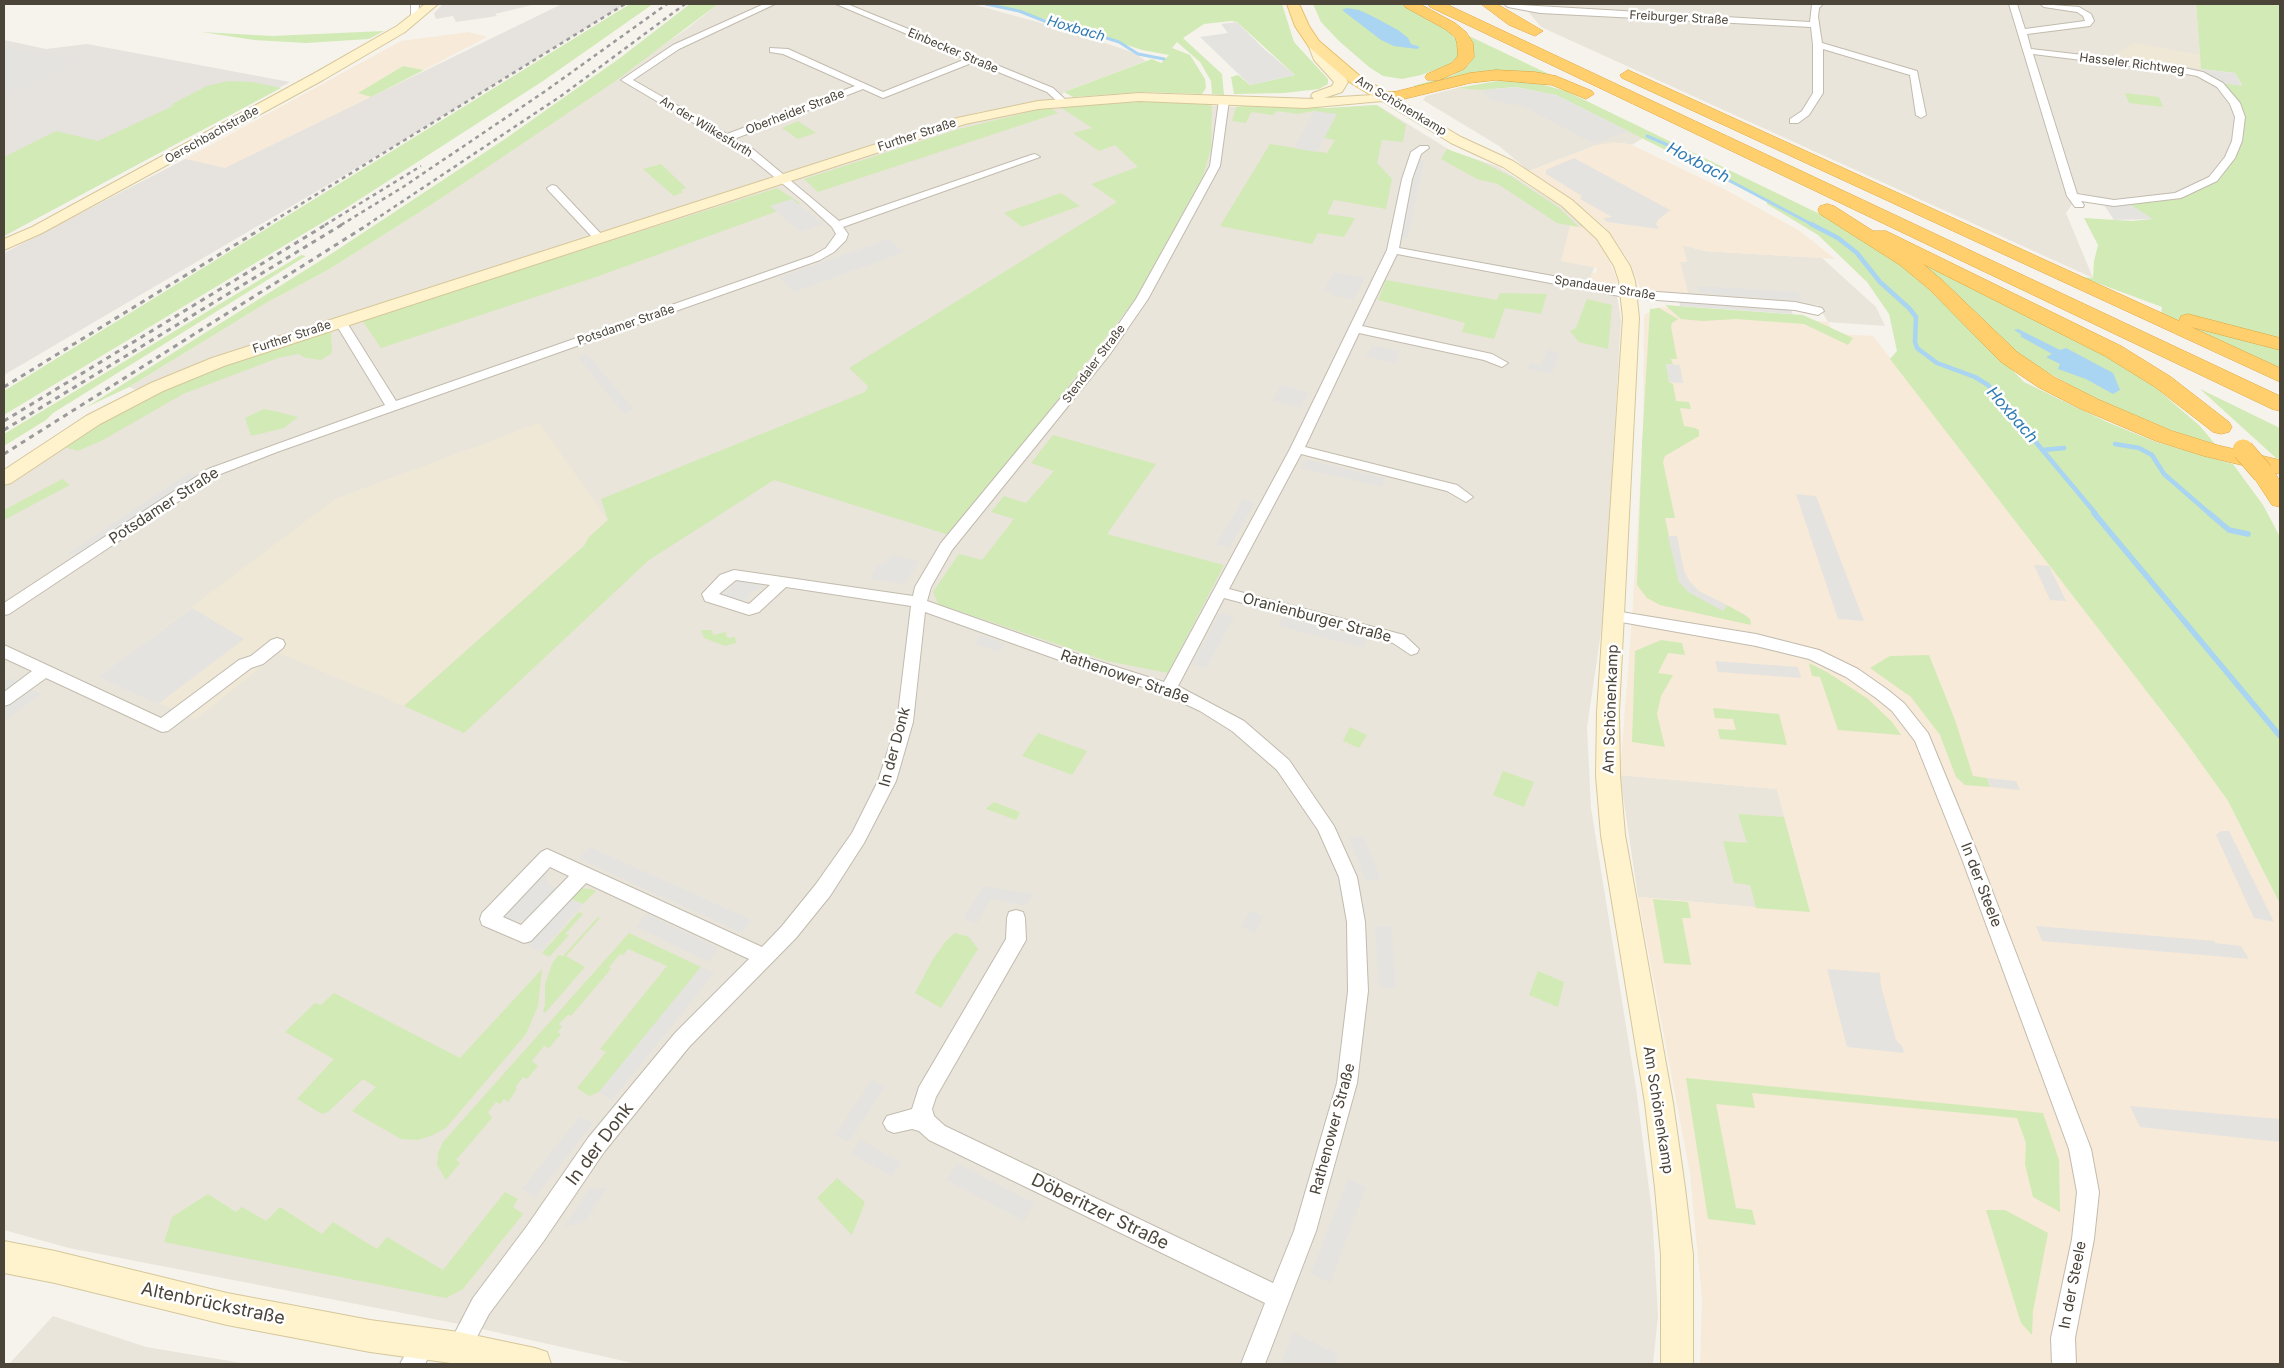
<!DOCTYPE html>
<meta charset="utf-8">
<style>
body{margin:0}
#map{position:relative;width:2284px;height:1368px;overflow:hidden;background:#f6f3ec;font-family:Inter,sans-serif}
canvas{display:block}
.frame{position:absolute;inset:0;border:5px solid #4b4439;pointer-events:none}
</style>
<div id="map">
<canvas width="2284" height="1368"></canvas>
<div class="frame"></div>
</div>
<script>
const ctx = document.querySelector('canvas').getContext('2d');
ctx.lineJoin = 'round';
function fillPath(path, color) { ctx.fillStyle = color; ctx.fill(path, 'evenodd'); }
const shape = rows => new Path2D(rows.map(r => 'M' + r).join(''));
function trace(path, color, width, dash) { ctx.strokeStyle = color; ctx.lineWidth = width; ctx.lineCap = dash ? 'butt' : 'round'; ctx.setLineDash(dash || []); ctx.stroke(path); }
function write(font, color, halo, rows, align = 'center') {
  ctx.font = font + ' Inter,sans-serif'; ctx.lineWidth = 5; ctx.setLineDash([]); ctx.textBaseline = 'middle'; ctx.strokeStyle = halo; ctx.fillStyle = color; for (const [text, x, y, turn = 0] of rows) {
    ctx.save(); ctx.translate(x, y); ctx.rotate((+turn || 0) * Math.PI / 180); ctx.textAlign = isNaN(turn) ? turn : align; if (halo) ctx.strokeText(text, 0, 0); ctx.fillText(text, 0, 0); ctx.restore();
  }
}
fillPath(shape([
 [718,4,972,4,1063,29,1135,53,1146,61,1064,92,1059,100,979,112,939,124,138,391,129,387,268,302,328,270,431,205,688,28],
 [1512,4,2196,4,2201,69,2221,83,2242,116,2233,158,2198,190,2129,204,2080,193,2066,213,2093,278,1541,27,1525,8],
 [1457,88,1547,92,1643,138,1632,145,1622,143,1597,145,1529,171,1499,146,1423,100,1426,96],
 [1142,102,1237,107,1329,108,1375,105,1382,108,1453,152,1497,166,1563,207,1585,227,1579,227,1594,267,1589,284,1617,296,1621,320,1604,612,1587,727,1591,808,1636,1088,1652,1212,1658,1316,1653,1364,637,1364,464,1325,69,1248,4,1230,4,485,64,445,145,398,214,368,945,129,1033,109],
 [1682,245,1705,251,1822,258,1876,307,1885,326,1828,322,1818,305,1689,297,1679,262,1687,262],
 [1620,775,1777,789,1810,912,1638,897],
 [53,1316,146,1347,248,1364,9,1364]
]), '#eae5da');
fillPath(shape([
 [469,32,487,37,424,70,403,66,359,93,371,97,224,169,185,159,401,41],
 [1613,142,1632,145,1728,191,1800,231,1835,259,1705,251,1683,245,1687,262,1680,262,1689,297,1649,295,1641,290,1628,259,1606,228,1580,206,1529,171,1597,145],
 [1570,226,1585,227,1604,249,1618,282,1610,287,1589,284,1592,273,1596,273,1597,268,1561,261],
 [1659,307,1828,322,1834,334,1873,336,2185,741,2228,801,2280,904,2280,1364,1700,1364,1702,1299,1690,1174,1638,897,1810,912,1777,789,1620,775,1632,618,1643,438,1644,315]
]), '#f7ead8');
fillPath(shape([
 [443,4,536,4,495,14,497,16,456,22,453,16,436,19,434,13],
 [562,4,625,4,399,143,4,375,4,253,185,159,225,168],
 [4,40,46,49,87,44,290,82,4,236]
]), '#e6e2dd');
fillPath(shape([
 [2135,43,2200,55,2201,69,2113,56],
 [539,423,608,520,589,537,584,546,404,706,279,653,196,719,98,677,335,499]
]), '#efe8d6');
fillPath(shape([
 [630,4,653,4,543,81,343,210,4,415,4,391],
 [690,4,718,4,614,82,431,205,328,270,268,302,129,387,85,408,331,254,505,139,620,58],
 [988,4,1282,4,1294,42,1328,79,1328,84,1319,89,1284,93,1234,94,1231,77,1238,75,1250,85,1295,75,1237,22,1231,21,1204,24,1183,38,1222,74,1224,95,1212,94,1211,81,1200,62,1177,42,1172,48,1190,55,1205,79,1206,88,1202,94,1145,92,1073,97,1064,92,1152,59,1161,63,1169,55,1142,50,1070,26],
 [1313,4,1401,4,1445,27,1458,42,1458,57,1449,65,1421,75,1402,79,1383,76,1369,67,1339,41,1321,22],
 [2196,4,2280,4,2280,369,2161,316,2162,307,2081,277,2093,278,2094,261,2098,245,2084,218,2132,221,2152,219,2129,204,2198,190,2233,158,2242,116,2221,83,2242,85,2235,73,2201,69],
 [384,31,369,39,306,43,254,40,202,32,272,36],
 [1467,35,1557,78,1535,75,1416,88,1413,86,1453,75,1468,65,1474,57,1474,49],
 [403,66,424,70,371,97,358,93],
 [1503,80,1533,82,1566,91,1826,217,1896,260,1947,304,2024,382,2107,422,2156,442,2233,464,2263,505,2280,537,2280,904,2228,801,2185,741,1890,359,1897,351,1889,314,1867,282,1818,235,1767,204,1767,201,1556,95,1515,87,1482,90,1457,88],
 [228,81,252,82,281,88,4,236,4,157,56,131,98,141,173,106,172,104,207,86],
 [2125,93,2159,97,2163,107,2129,103],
 [1151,101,1207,104,1212,106,1211,148,1203,176,1136,298,1027,440,949,535,774,480,649,560,464,733,404,706,584,546,589,537,608,520,601,499,865,392,868,386,849,368,1117,202,1091,184,1138,167,1115,145,1099,151,1073,133,1092,128,1060,107],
 [1377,105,1406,125,1403,142,1382,140,1377,163,1392,179,1386,209,1334,200,1327,214,1355,218,1344,237,1318,233,1312,244,1220,226,1270,144,1327,153,1335,140,1324,138,1314,111,1297,114,1277,111,1273,115,1251,112,1246,123,1232,121,1236,107,1244,106,1328,108],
 [1049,107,1058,113,818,192,804,179,959,129],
 [798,121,816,133,798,139,782,128],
 [1447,149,1480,161,1512,177,1558,207,1579,227,1557,223,1498,184,1477,179,1441,159],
 [661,164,686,188,681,190,683,192,674,196,643,169],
 [777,188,800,203,596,277,381,348,362,320],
 [1061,193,1080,206,1022,227,1004,213],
 [301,255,306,256,53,413,46,420,4,446,4,434],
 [1909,256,2075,337,2150,383,2200,426,2215,444,2178,433,2094,398,2013,353],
 [1386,280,1497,300,1500,293,1547,294,1541,314,1505,308,1494,339,1462,332,1465,323,1378,300],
 [1587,299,1612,305,1608,349,1579,342,1570,331,1576,328],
 [1665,305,1803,315,1853,338,1848,345,1804,324,1736,319,1703,321,1681,319],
 [1659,308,1678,319,1672,323,1671,327,1677,359,1671,359,1673,364,1666,364,1669,382,1673,384,1676,401,1689,402,1691,409,1680,408,1684,426,1695,428,1699,430,1699,436,1665,456,1663,462,1675,518,1665,518,1679,582,1723,610,1727,605,1745,615,1750,619,1751,625,1660,605,1647,598,1637,585,1642,443,1650,309],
 [331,329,332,353,321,360,306,358,298,354,278,358,183,394,103,440,78,451,64,447,113,417,174,386,215,369],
 [2200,389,2280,428,2280,459,2276,458],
 [264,409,274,411,298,417,284,428,251,436,245,418],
 [1053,435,1156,464,1107,534,1224,565,1168,673,1107,661,938,604,933,592,959,554,982,560,1014,519,991,512,1004,496,1026,503,1054,471,1031,463],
 [62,479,70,485,4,520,4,510],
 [701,630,712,630,713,635,726,632,727,638,735,637,736,643,725,646,704,638],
 [1661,640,1682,643,1685,655,1668,653,1658,673,1673,675,1661,696,1657,714,1665,747,1632,742,1635,651],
 [1929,655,1955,720,1973,776,1987,778,1990,787,1965,785,1956,777,1940,735,1911,697,1870,668,1890,656],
 [1809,663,1827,672,1868,699,1892,722,1901,735,1838,730,1820,677,1812,676],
 [1713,708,1779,714,1787,745,1720,739,1718,729,1736,730,1733,719,1715,718],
 [1350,727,1367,735,1359,748,1343,741],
 [1038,733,1087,751,1072,775,1022,756],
 [1503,771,1534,782,1524,807,1493,795],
 [994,802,1020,812,1016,820,986,809],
 [1738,814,1784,817,1810,912,1756,908,1750,885,1734,883,1723,841,1747,843],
 [579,888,591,889,596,891,583,904,566,897],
 [1653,899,1688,902,1691,918,1682,918,1691,965,1664,963],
 [579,912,583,914,565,934,569,935,549,957,542,953],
 [598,917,600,918,566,956,585,967,545,1013,543,1011,545,1005,545,984,552,964,558,955,563,956],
 [629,933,701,967,599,1092,589,1096,577,1088,606,1052,600,1049,667,966,628,949,623,955,620,954,609,967,611,969,571,1016,568,1015,559,1024,562,1027,557,1032,561,1034,549,1048,544,1046,532,1061,538,1066,527,1079,523,1077,515,1088,517,1089,508,1102,504,1099,500,1104,496,1102,488,1112,492,1118,456,1160,460,1163,446,1180,437,1165,438,1153,443,1142],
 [955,933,969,937,978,949,941,1008,915,993,933,959,946,941],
 [542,969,538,1006,526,1034,446,1128,433,1135,418,1140,401,1139,352,1111,376,1087,363,1079,328,1112,322,1114,297,1099,334,1059,285,1032,315,1003,321,1005,334,993,460,1058],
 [1538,971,1564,982,1558,1007,1529,995],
 [1686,1078,2043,1113,2059,1160,2060,1212,2033,1197,2025,1164,2026,1143,2017,1118,1752,1093,1755,1108,1716,1104,1736,1208,1752,1210,1756,1225,1708,1219],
 [837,1178,865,1202,852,1235,817,1198],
 [505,1192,518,1199,513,1207,523,1214,463,1289,446,1298,164,1242,172,1217,208,1194,236,1212,242,1207,266,1221,280,1207,322,1234,333,1222,377,1249,387,1237,443,1270],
 [1986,1210,2005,1210,2048,1233,2033,1311,2032,1335,2021,1323]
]), '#d2eab5');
fillPath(shape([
 [1237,22,1263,48,1295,75,1250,85,1200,37,1228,33,1221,24],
 [4,46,25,51,77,61,4,95],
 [2201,69,2235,73,2242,86,2221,83],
 [1515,87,1556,95,1628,131,1594,144,1522,106,1490,100,1482,90],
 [1314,111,1337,114,1317,152,1294,148],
 [1574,158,1670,210,1658,220,1656,224,1659,229,1607,222,1603,218,1612,217,1580,199,1582,196,1546,174,1546,170],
 [1416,160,1424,161,1408,238,1399,237],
 [792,199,807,211,823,224,801,232,770,206],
 [2129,204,2153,219,2114,220,2104,205],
 [888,239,904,252,794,292,779,277],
 [1334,272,1365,278,1354,300,1332,295,1333,292,1324,290],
 [1698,286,1798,292,1802,301,1699,293],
 [1679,301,1790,308,1793,314,1680,306],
 [1372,345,1400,351,1395,363,1366,357],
 [1548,350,1559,352,1552,374,1528,369,1530,363,1541,365],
 [587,354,634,410,624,414,578,357],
 [1666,364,1680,365,1683,383,1669,382],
 [1281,385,1309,392,1301,408,1272,401],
 [1304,460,1309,460,1385,478,1382,487,1301,468],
 [190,472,198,476,77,556,69,553],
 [1796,494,1816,496,1864,621,1838,619],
 [1243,499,1255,503,1229,548,1216,545],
 [1668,536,1677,536,1684,571,1690,582,1699,591,1727,605,1723,611,1688,592,1679,582],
 [893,555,919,561,904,584,870,579,876,567,888,561],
 [2034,565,2049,566,2066,601,2050,600],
 [742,580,765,587,752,592,748,596,749,599,738,602,724,597,721,591,732,588,727,587],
 [192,608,244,639,158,704,98,677],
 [1220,613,1234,617,1206,668,1192,664],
 [1283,617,1367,639,1363,648,1279,626],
 [981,635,1005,644,999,652,974,644],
 [1715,661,1798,667,1801,678,1718,672],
 [10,678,41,694,4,721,4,683],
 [1987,778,2016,781,2020,790,1990,787],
 [2221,831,2229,831,2274,922,2254,918,2216,835],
 [1363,836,1376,865,1380,880,1366,881,1349,838],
 [590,847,752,920,742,933,579,859],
 [546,872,548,884,558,889,533,917,517,922,507,918,505,909,536,876],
 [983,886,1033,894,1026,906,991,899,977,923,963,919],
 [566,897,583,904,540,952,524,944],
 [1250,910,1263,916,1255,933,1241,927],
 [647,914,719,948,709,962,636,927],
 [1375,926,1392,927,1396,989,1379,987],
 [2036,926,2215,941,2215,943,2241,946,2249,959,2042,941],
 [701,967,714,973,612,1100,599,1092],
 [1827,969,1880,973,1881,986,1896,1040,1902,1046,1904,1053,1847,1047],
 [872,1080,885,1087,849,1142,835,1135],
 [2130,1106,2280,1119,2280,1142,2140,1127],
 [580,1116,593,1123,535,1197,522,1189],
 [860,1139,901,1162,892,1177,851,1154],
 [957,1163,1034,1203,1024,1221,947,1180],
 [1348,1179,1366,1187,1330,1283,1311,1274],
 [607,1188,585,1222,564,1227,589,1189],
 [1293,1332,1338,1354,1335,1364,1281,1364]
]), '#e5e3e0');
fillPath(shape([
 [1347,8,1359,10,1372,16,1398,30,1408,38,1411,44,1420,47,1417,49,1394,46,1381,40,1342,10],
 [2018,329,2060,350,2066,348,2113,373,2120,390,2113,394,2086,379,2058,369,2060,364,2046,357,2052,354,2020,336,2022,335,2014,330]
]), '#a9d4f2');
trace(shape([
 [986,4,1019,11,1052,24,1094,34,1119,42,1138,54,1164,59],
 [1647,136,1670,146,1687,158,1813,225]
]), '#a9d4f2', 3);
trace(shape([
 [1811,224,1838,238,1857,253,1880,282,1909,308,1916,317,1915,342,1917,348,1937,363,1975,377,1988,385,2096,514],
 [2115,444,2139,448,2152,455,2164,474,2210,514],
 [2042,450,2064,448]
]), '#a9d4f2', 4.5);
trace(shape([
 [2094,513,2280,736],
 [2209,513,2229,530,2248,534]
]), '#a9d4f2', 5.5);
const street = shape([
 [411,4,419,4,418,20,411,18,411,4],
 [764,4,775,4,679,49,633,80,727,134,855,86,783,54,770,52,770,48,788,49,883,92,966,59,836,4,847,4,1053,88,1068,102,1060,104,1047,92,974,62,883,98,863,89,734,139,754,150,839,221,1031,155,1035,154,1040,157,843,227,848,234,846,240,834,252,820,260,277,452,218,475,9,614,4,615,4,603,208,469,385,405,334,321,336,318,344,318,396,401,812,256,826,248,836,234,832,227,805,202,746,154,621,80,673,45,764,4],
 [1504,4,1810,22,1812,5,1823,4,1819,8,1818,17,1822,43,1917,71,1926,115,1921,118,1916,115,1910,75,1823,49,1823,93,1809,115,1798,123,1790,123,1790,119,1802,111,1813,93,1813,45,1811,27,1540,13,1508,7,1504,4],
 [2009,4,2017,4,2025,29,2085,21,2083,16,2077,12,2044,7,2040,4,2079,7,2091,14,2094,21,2090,26,2027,34,2031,49,2170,65,2203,72,2223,83,2240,103,2245,117,2242,141,2235,158,2217,181,2181,198,2114,206,2081,201,2084,205,2083,207,2075,207,2067,196,2009,4],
 [2033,54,2170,71,2197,76,2217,87,2230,104,2235,117,2232,141,2225,157,2209,177,2175,193,2114,200,2077,194,2033,54],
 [1224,97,1229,100,1220,166,1148,299,1110,354,952,550,931,587,927,601,1088,658,1164,682,1290,449,1387,250,1402,179,1411,152,1420,146,1428,146,1429,148,1421,154,1412,179,1399,248,1630,290,1795,302,1822,308,1824,311,1818,315,1795,310,1630,298,1397,254,1362,326,1492,354,1508,363,1502,367,1484,360,1359,333,1305,447,1457,485,1473,497,1466,502,1447,491,1301,454,1229,589,1404,635,1419,649,1417,653,1411,655,1393,643,1224,598,1178,686,1244,721,1289,760,1334,826,1357,877,1365,922,1368,991,1357,1083,1316,1231,1265,1364,1241,1364,1265,1303,929,1140,919,1131,912,1129,894,1133,887,1130,883,1123,887,1116,912,1109,919,1087,1006,939,1007,918,1009,912,1016,910,1023,912,1025,918,1026,940,936,1097,932,1109,934,1116,945,1126,1273,1283,1294,1231,1337,1083,1348,991,1347,922,1339,877,1318,830,1277,770,1232,731,1200,711,1162,693,1076,666,925,612,913,722,896,781,864,843,830,896,796,938,689,1047,604,1152,543,1242,489,1314,467,1356,459,1360,451,1356,447,1348,473,1298,527,1226,588,1138,675,1033,749,959,586,883,531,941,524,943,482,925,480,919,482,913,541,852,547,849,762,947,782,926,816,884,852,833,878,781,897,722,911,606,786,587,759,612,749,615,705,601,702,594,720,575,734,570,913,596,915,587,941,543,1102,348,1136,299,1210,166,1219,100,1224,97],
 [736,580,770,585,749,604,719,594,736,580],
 [550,867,569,876,521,925,503,917,550,867],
 [552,185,556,186,603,236,603,240,595,240,548,190,547,188,552,185],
 [1615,611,1756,634,1819,650,1858,669,1888,690,1904,703,1928,733,1980,859,2091,1149,2099,1192,2094,1239,2075,1338,2076,1364,2052,1364,2051,1338,2072,1239,2077,1192,2069,1149,1962,859,1915,741,1892,711,1876,698,1846,677,1809,659,1756,646,1610,620,1607,616,1610,612,1615,611],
 [277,638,283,640,285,644,283,648,263,664,251,668,168,731,162,732,46,678,10,704,4,706,4,692,32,671,4,658,4,645,161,718,239,660,251,656,271,640,277,638],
 [423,1332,431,1336,435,1344,425,1364,400,1364,415,1336,423,1332]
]);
const secondary = shape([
 [425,4,438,4,405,32,323,80,42,233,4,250,4,239,32,227,313,74,397,26,425,4],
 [1314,40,1318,41,1326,58,1344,74,1348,82,1342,92,1324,98,1389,94,1461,137,1513,161,1572,200,1609,233,1630,266,1635,281,1639,318,1619,712,1620,776,1625,835,1673,1103,1685,1188,1693,1255,1693,1364,1661,1364,1661,1255,1655,1188,1645,1103,1601,835,1596,776,1597,712,1623,318,1619,281,1614,266,1597,239,1562,206,1503,167,1451,143,1382,101,1305,108,1139,101,1038,109,965,124,224,366,163,391,100,424,11,483,4,485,4,470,86,416,151,383,212,358,957,118,1038,101,1139,93,1314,99,1311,96,1313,93,1332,86,1334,82,1314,60,1308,44,1314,40],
 [4,1241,55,1251,227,1293,370,1320,459,1332,535,1348,547,1352,551,1364,458,1364,370,1352,227,1325,55,1283,4,1273,4,1241]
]);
const primary = shape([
 [1287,4,1299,4,1309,26,1319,41,1361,77,1387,92,1405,92,1407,95,1405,98,1379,100,1351,83,1309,47,1295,26,1287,4]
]);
const highway = shape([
 [1403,4,1420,4,1455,23,1466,32,1473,43,1474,57,1464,69,1439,80,1427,80,1425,77,1427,74,1452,63,1458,56,1457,43,1455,37,1445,29,1405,7,1403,4],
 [1428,4,1446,4,2280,396,2280,411,2272,409,1430,7,1428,4],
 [1481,4,1497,4,1543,31,1535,36,1509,25,1481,4],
 [1496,70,1535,72,1556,76,1592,91,1594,94,1586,99,1552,85,1496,80,1470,83,1400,100,1392,95,1394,92,1470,73,1496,70],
 [1628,70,2179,321,2181,316,2188,314,2280,338,2280,350,2191,327,2280,368,2280,382,1622,78,1620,75,1628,70],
 [1827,204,1834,206,1873,231,1886,231,2121,346,2171,377,2229,422,2232,427,2229,432,2221,434,2213,432,2155,387,2105,356,1923,264,1943,281,2017,352,2054,377,2097,399,2172,431,2217,445,2280,460,2280,474,2275,473,2280,481,2280,507,2272,505,2251,473,2254,468,2204,456,2156,441,2081,409,2038,387,2001,362,1929,289,1900,265,1820,214,1818,210,1820,206,1827,204]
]);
trace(street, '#c2bbae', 2);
trace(secondary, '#d6c79b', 2);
trace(primary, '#e6c16a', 2);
trace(highway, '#e0a43c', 1);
fillPath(street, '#fff');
fillPath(secondary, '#fff3cd');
fillPath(primary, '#ffe39c');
fillPath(highway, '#ffcf6e');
trace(shape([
 [267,225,625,4],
 [325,225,421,166],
 [341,225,403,187,544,92,667,4],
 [367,225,561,96,685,4]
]), '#9a9a9a', 2.5, [4, 4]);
trace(shape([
 [4,387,269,224],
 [4,421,327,224],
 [4,430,343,224],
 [4,454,369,224]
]), '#9a9a9a', 3, [5, 5]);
const highwayBridge = shape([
 [2243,450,2263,473]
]);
trace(highwayBridge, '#e0a43c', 22, []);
trace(highwayBridge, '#ffcf6e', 21);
write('12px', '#4b4439', '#fff', [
 ["Freiburger Straße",1679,18,3],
 ["Einbecker Straße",953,51,23],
 ["Hasseler Richtweg",2132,64,7],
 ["Am Schönenkamp",1401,106,31],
 ["Oberheider Straße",795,112,-21],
 ["An der Wilkesfurth",706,127,31],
 ["Oerschbachstraße",212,135,-29],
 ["Further Straße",917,135,-18],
 ["Spandauer Straße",1605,288,9],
 ["Potsdamer Straße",626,325,-19],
 ["Further Straße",292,337,-18],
 ["Stendaler Straße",1094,364,-53]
]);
write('italic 14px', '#2e7ab2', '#fff', [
 ["Hoxbach",1076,29,16]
]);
write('15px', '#4b4439', '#fff', [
 ["Potsdamer Straße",164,506,-33],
 ["Oranienburger Straße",1317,618,15],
 ["Rathenower Straße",1125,677,19],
 ["Am Schönenkamp",1611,709,-88],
 ["In der Donk",895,747,-75],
 ["In der Steele",1981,885,69],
 ["Am Schönenkamp",1658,1110,81],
 ["Rathenower Straße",1333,1129,-75],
 ["In der Steele",2073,1285,-79]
]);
write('italic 16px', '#2e7ab2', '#fff', [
 ["Hoxbach",1698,163,28],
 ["Hoxbach",2012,415,49]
]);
write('18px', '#4b4439', '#fff', [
 ["In der Donk",600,1144,-53],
 ["Döberitzer Straße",1100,1212,26],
 ["Altenbrückstraße",213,1304,12]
]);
</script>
